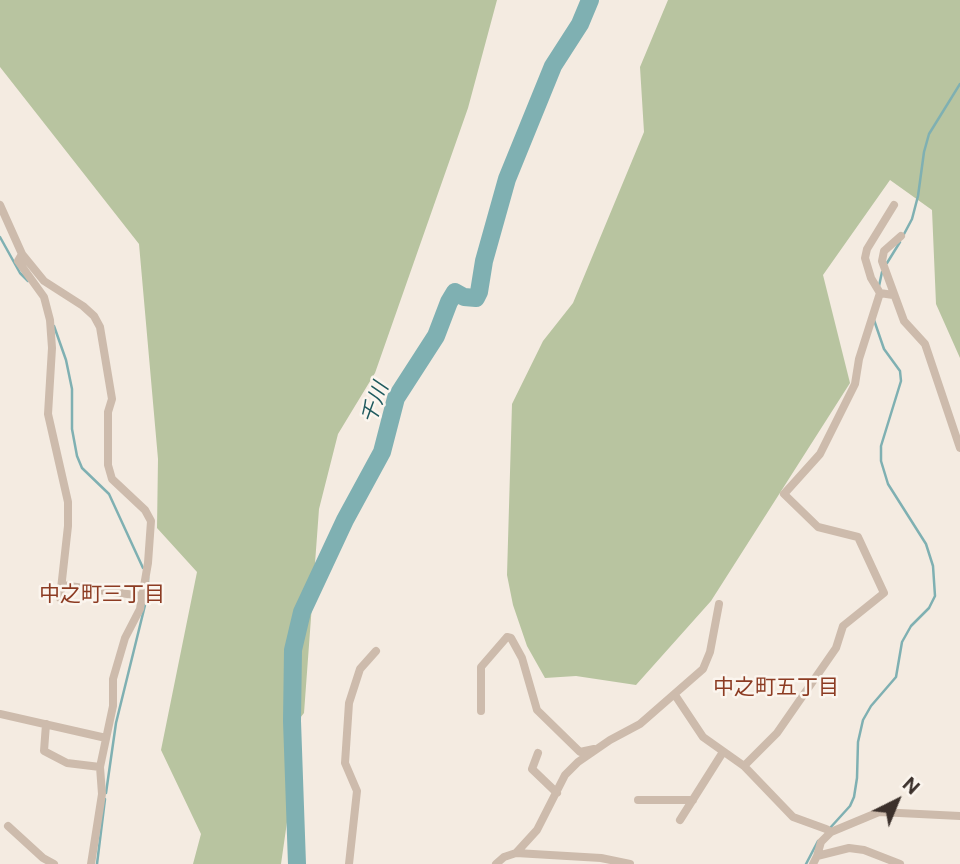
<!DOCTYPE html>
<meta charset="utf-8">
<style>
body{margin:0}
#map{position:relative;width:960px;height:864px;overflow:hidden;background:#f4ebe1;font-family:"Public Sans",sans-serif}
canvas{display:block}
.north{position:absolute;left:862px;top:766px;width:70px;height:70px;-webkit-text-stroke:5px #fbf5ee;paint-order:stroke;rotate:43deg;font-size:19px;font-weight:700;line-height:28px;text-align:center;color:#3b302b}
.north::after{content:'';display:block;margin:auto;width:24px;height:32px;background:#3b302b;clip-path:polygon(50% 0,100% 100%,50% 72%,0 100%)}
</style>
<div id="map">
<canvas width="960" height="864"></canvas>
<div class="north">N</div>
</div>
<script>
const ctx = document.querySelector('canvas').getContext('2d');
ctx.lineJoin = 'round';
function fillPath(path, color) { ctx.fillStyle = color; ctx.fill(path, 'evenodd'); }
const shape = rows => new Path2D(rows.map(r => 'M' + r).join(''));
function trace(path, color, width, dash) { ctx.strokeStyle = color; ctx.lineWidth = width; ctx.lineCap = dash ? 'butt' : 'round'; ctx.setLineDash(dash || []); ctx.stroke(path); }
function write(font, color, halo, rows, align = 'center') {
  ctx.font = font + ' "Public Sans","Noto Sans JP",sans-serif'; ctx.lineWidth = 5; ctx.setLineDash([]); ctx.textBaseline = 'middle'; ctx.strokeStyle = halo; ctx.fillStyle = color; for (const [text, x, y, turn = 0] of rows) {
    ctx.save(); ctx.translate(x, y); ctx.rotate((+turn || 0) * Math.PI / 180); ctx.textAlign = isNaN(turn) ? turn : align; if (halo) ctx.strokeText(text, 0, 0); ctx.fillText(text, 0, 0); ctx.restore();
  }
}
fillPath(shape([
 [0,0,497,0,468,108,375,373,338,434,319,509,304,713,289,732,288,815,281,864,193,864,201,834,161,750,197,572,157,528,158,459,139,244,0,67],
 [668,0,960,0,960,358,936,304,932,210,890,180,823,275,850,383,711,601,636,685,576,676,545,678,527,646,513,605,507,575,512,404,543,341,573,303,644,132,640,67]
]), '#b8c4a0');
trace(shape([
 [903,236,912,219,918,196,924,152,929,134,960,84],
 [0,237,20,273,28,281],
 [887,263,900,242],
 [879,286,882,272],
 [54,326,66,360,72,389,72,429,77,456,82,468,109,494,143,568],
 [106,793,116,723,148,593,148,577],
 [830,828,850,806,854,797,857,778,858,742,863,720,871,706,896,677,902,642,911,626,929,608,935,596,933,566,926,544,888,484,881,461,881,446,901,381,900,371,884,349,874,320],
 [97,864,105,799],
 [806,864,818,841]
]), '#7fb0b2', 2.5);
trace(shape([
 [297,864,292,721,293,650,302,612,345,520,382,452,396,398,436,336,449,302,455,292,464,297,476,298,479,292,484,261,507,179,553,66,580,24,590,0]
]), '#7fb0b2', 18);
trace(shape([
 [0,205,22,254,44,281,83,306,94,316,100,327,112,399,108,412,108,465,112,479,145,510,151,521,148,563,140,609,125,638,113,679,113,706,100,767,102,794,91,864],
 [901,236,884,251,882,261,904,321,925,344,960,448],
 [22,254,18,261,44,297,50,320,52,348,48,414,68,502,68,526,60,598],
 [880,293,871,278,865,258,867,249,894,205],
 [62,585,142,596],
 [675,695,703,737,744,766,793,817,826,829,831,832],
 [481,711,481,667,507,637,511,638,522,658,537,710,580,752,594,749],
 [0,714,106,738],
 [46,724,44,751,67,763,100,767],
 [538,753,532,769,557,793],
 [744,766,777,733,836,648,843,626,884,593,858,537,818,527,784,494,820,454,855,384,859,359,880,293,893,295],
 [638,800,693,800],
 [680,820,723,752],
 [8,826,43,858,54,864],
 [516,853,601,858,630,864],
 [817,856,821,842,831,832,879,812,960,816],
 [349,864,357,791,345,763,349,703,360,669,376,651],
 [496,864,504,857,516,853,537,830,565,775,578,762,610,740,640,724,703,669,710,652,719,604],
 [813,864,817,856,849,848,864,850,900,864]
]), '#cdbbac', 8);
write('italic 21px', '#1f5a5e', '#fbf5ee', [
 ["千川",375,403,-70]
]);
write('21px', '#8c3b22', '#fbf5ee', [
 ["中之町三丁目",102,595],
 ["中之町五丁目",776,688]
]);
</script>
